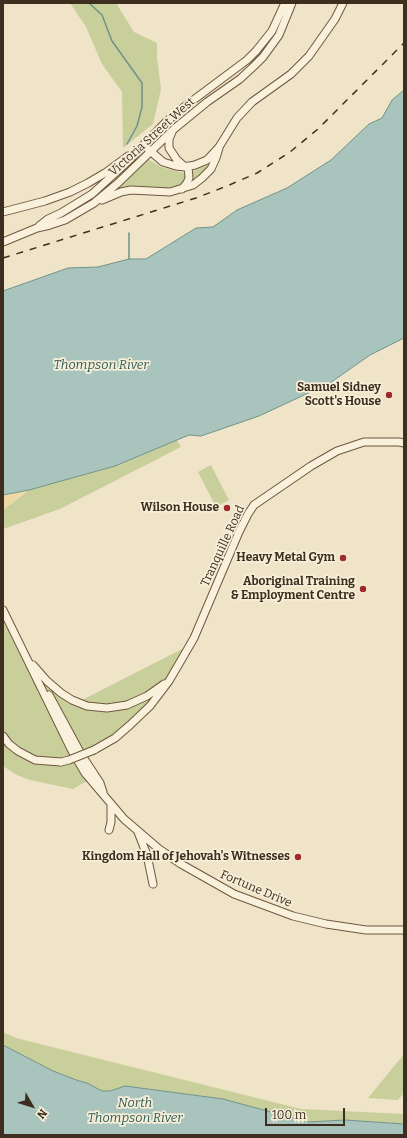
<!DOCTYPE html>
<style>
body{margin:0}
#map{position:relative;width:407px;height:1138px;overflow:hidden;background:#f0e4c8;font-family:Bitter,serif}
canvas{display:block}
.frame{position:absolute;inset:0;border:4px solid #3d2e20;pointer-events:none}
.north{position:absolute;left:12px;top:1086px;width:40px;height:40px;-webkit-text-stroke:3px #f7eed8;paint-order:stroke;rotate:129deg;font-size:11px;font-weight:700;line-height:16px;text-align:center;color:#3d2e20}
.north::after{content:'';display:block;margin:auto;width:14px;height:18px;background:#3d2e20;clip-path:polygon(50% 0,100% 100%,50% 72%,0 100%)}
.scale{position:absolute;left:265px;top:1108px;width:80px;height:18px;box-sizing:border-box;border:2px solid #3d2e20;border-top:0;padding-left:5px;font-size:12px;line-height:14px;white-space:nowrap;color:#3d2e20;-webkit-text-stroke:3px #f7eed8;paint-order:stroke}
</style>
<div id="map">
<canvas width="407" height="1138"></canvas>
<div class="frame"></div>
<div class="north">N</div>
<div class="scale">100 m</div>
</div>
<script>
const ctx = document.querySelector('canvas').getContext('2d');
ctx.lineJoin = 'round';
function fillPath(path, color) { ctx.fillStyle = color; ctx.fill(path, 'evenodd'); }
const shape = rows => new Path2D(rows.map(r => 'M' + r).join(''));
function trace(path, color, width, dash) { ctx.strokeStyle = color; ctx.lineWidth = width; ctx.lineCap = dash ? 'butt' : 'round'; ctx.setLineDash(dash || []); ctx.stroke(path); }
function write(font, color, halo, rows, align = 'center') {
  ctx.font = font + ' Bitter,serif'; ctx.lineWidth = 3.5; ctx.setLineDash([]); ctx.textBaseline = 'middle'; ctx.strokeStyle = halo; ctx.fillStyle = color; for (const [text, x, y, turn = 0] of rows) {
    ctx.save(); ctx.translate(x, y); ctx.rotate((+turn || 0) * Math.PI / 180); ctx.textAlign = isNaN(turn) ? turn : align; if (halo) ctx.strokeText(text, 0, 0); ctx.fillText(text, 0, 0); ctx.restore();
  }
}
fillPath(shape([
 [70,3,116,3,134,32,157,43,157,57,161,89,153,124,123,148,122,92,102,64,86,27],
 [148,159,161,167,184,173,186,178,185,182,179,187,169,190,152,189,142,187,130,187,118,189],
 [210,164,209,167,200,176,191,181,193,171],
 [177,440,181,447,60,509,3,529,3,510,29,490,115,466],
 [211,465,229,500,216,507,198,472],
 [3,617,70,756,46,759,27,754,10,741,3,733],
 [186,647,166,680,150,691,131,701,113,705,95,705,80,701],
 [40,678,63,697,107,711,156,693,131,722,104,741,84,751],
 [3,739,35,762,73,761,87,781,73,789,30,780,17,775,3,766],
 [3,1032,16,1038,301,1109,404,1114,404,1124,345,1120,308,1122,223,1099,125,1086,110,1091,102,1091,87,1083,79,1081,53,1071,3,1045],
 [404,1054,404,1093,398,1100,368,1098]
]), '#c9cf9b');
fillPath(shape([
 [29,490,3,510,3,495]
]), '#ecd9a5');
const water = shape([
 [404,90,404,338,370,355,330,383,259,416,201,436,189,435,115,466,29,490,3,495,3,291,68,268,98,267,129,259,146,259,196,228,213,227,237,210,287,188,331,160,369,124,382,118,392,100,404,90],
 [3,1045,53,1071,79,1081,87,1083,102,1091,110,1091,125,1086,223,1099,308,1122,345,1120,404,1124,404,1135,3,1135,3,1045]
]);
fillPath(water, '#a9c4bc');
trace(water, '#6f938a', 1);
trace(shape([
 [89,3,102,15,112,41,142,83,142,107,137,126,127,144],
 [129,233,129,259]
]), '#6f938a', 1.5);
const secondary = shape([
 [172,132,169,139,169,148,177,160,185,167],
 [148,149,163,162,176,166,185,167,195,165,207,160,219,147,237,118,252,102,291,74,309,56,335,19,343,3],
 [182,189,187,183,189,178,188,166],
 [102,200,121,192,131,190,170,192,193,185,202,178,211,169,216,158,219,148],
 [3,212,45,201,70,192,88,183,105,173,128,156],
 [39,226,48,219,61,213,92,194,124,165,167,121,184,107,247,60,256,51,272,31,285,3],
 [3,242,37,228,50,225,65,220,94,203,118,183,174,129,207,102,240,79,254,66,263,57,279,35,292,3],
 [3,610,72,751,85,773,124,819,159,849,181,864,234,894,293,916,326,924,366,930,404,930],
 [33,665,47,681,61,693,72,700,87,706,107,708,127,705,147,696,164,684],
 [49,695,81,754,100,783,103,792],
 [3,736,9,744,18,751,35,760,61,762],
 [94,750,115,738,130,725,150,706,169,681,194,638,239,532,248,514,254,505,311,466,337,451,364,442,399,442,404,443],
 [109,830,111,822,111,804],
 [138,832,147,855,153,884]
]);
trace(secondary, '#6f573f', 9);
trace(secondary, '#faf1dc', 7);
trace(shape([
 [3,258,196,198,227,186,257,173,290,152,318,129,404,43]
]), '#3d2e20', 1.5, [7, 7]);
const secondaryBridge = shape([
 [61,762,69,760,94,750]
]);
trace(secondaryBridge, '#6f573f', 9, []);
trace(secondaryBridge, '#faf1dc', 7);
for (const [x, y, r, color] of [
 [389,395,4,"#9e2a2b"],
 [227,508,4,"#9e2a2b"],
 [343,558,4,"#9e2a2b"],
 [363,589,4,"#9e2a2b"],
 [298,857,4,"#9e2a2b"]
]) { const dot = new Path2D(); dot.arc(x, y, r, 0, 2 * Math.PI); ctx.fillStyle = color; ctx.fill(dot); trace(dot, '#f7eed8', 1.5); }
write('12px', '#3d2e20', '#f7eed8', [
 ["Victoria Street West",152,137,-42],
 ["Tranquille Road",223,546,-65],
 ["Fortune Drive",256,889,23]
]);
write('bold 12px', '#3d2e20', '#f7eed8', [
 ["Samuel Sidney",381,388],
 ["Scott's House",381,402],
 ["Wilson House",219,508],
 ["Heavy Metal Gym",335,558],
 ["Aboriginal Training",355,582],
 ["& Employment Centre",355,596],
 ["Kingdom Hall of Jehovah's Witnesses",290,857]
], 'right');
write('italic 13px', '#2f5d5a', '#f7eed8', [
 ["Thompson River",101,365],
 ["North",135,1103],
 ["Thompson River",135,1118]
]);
</script>
